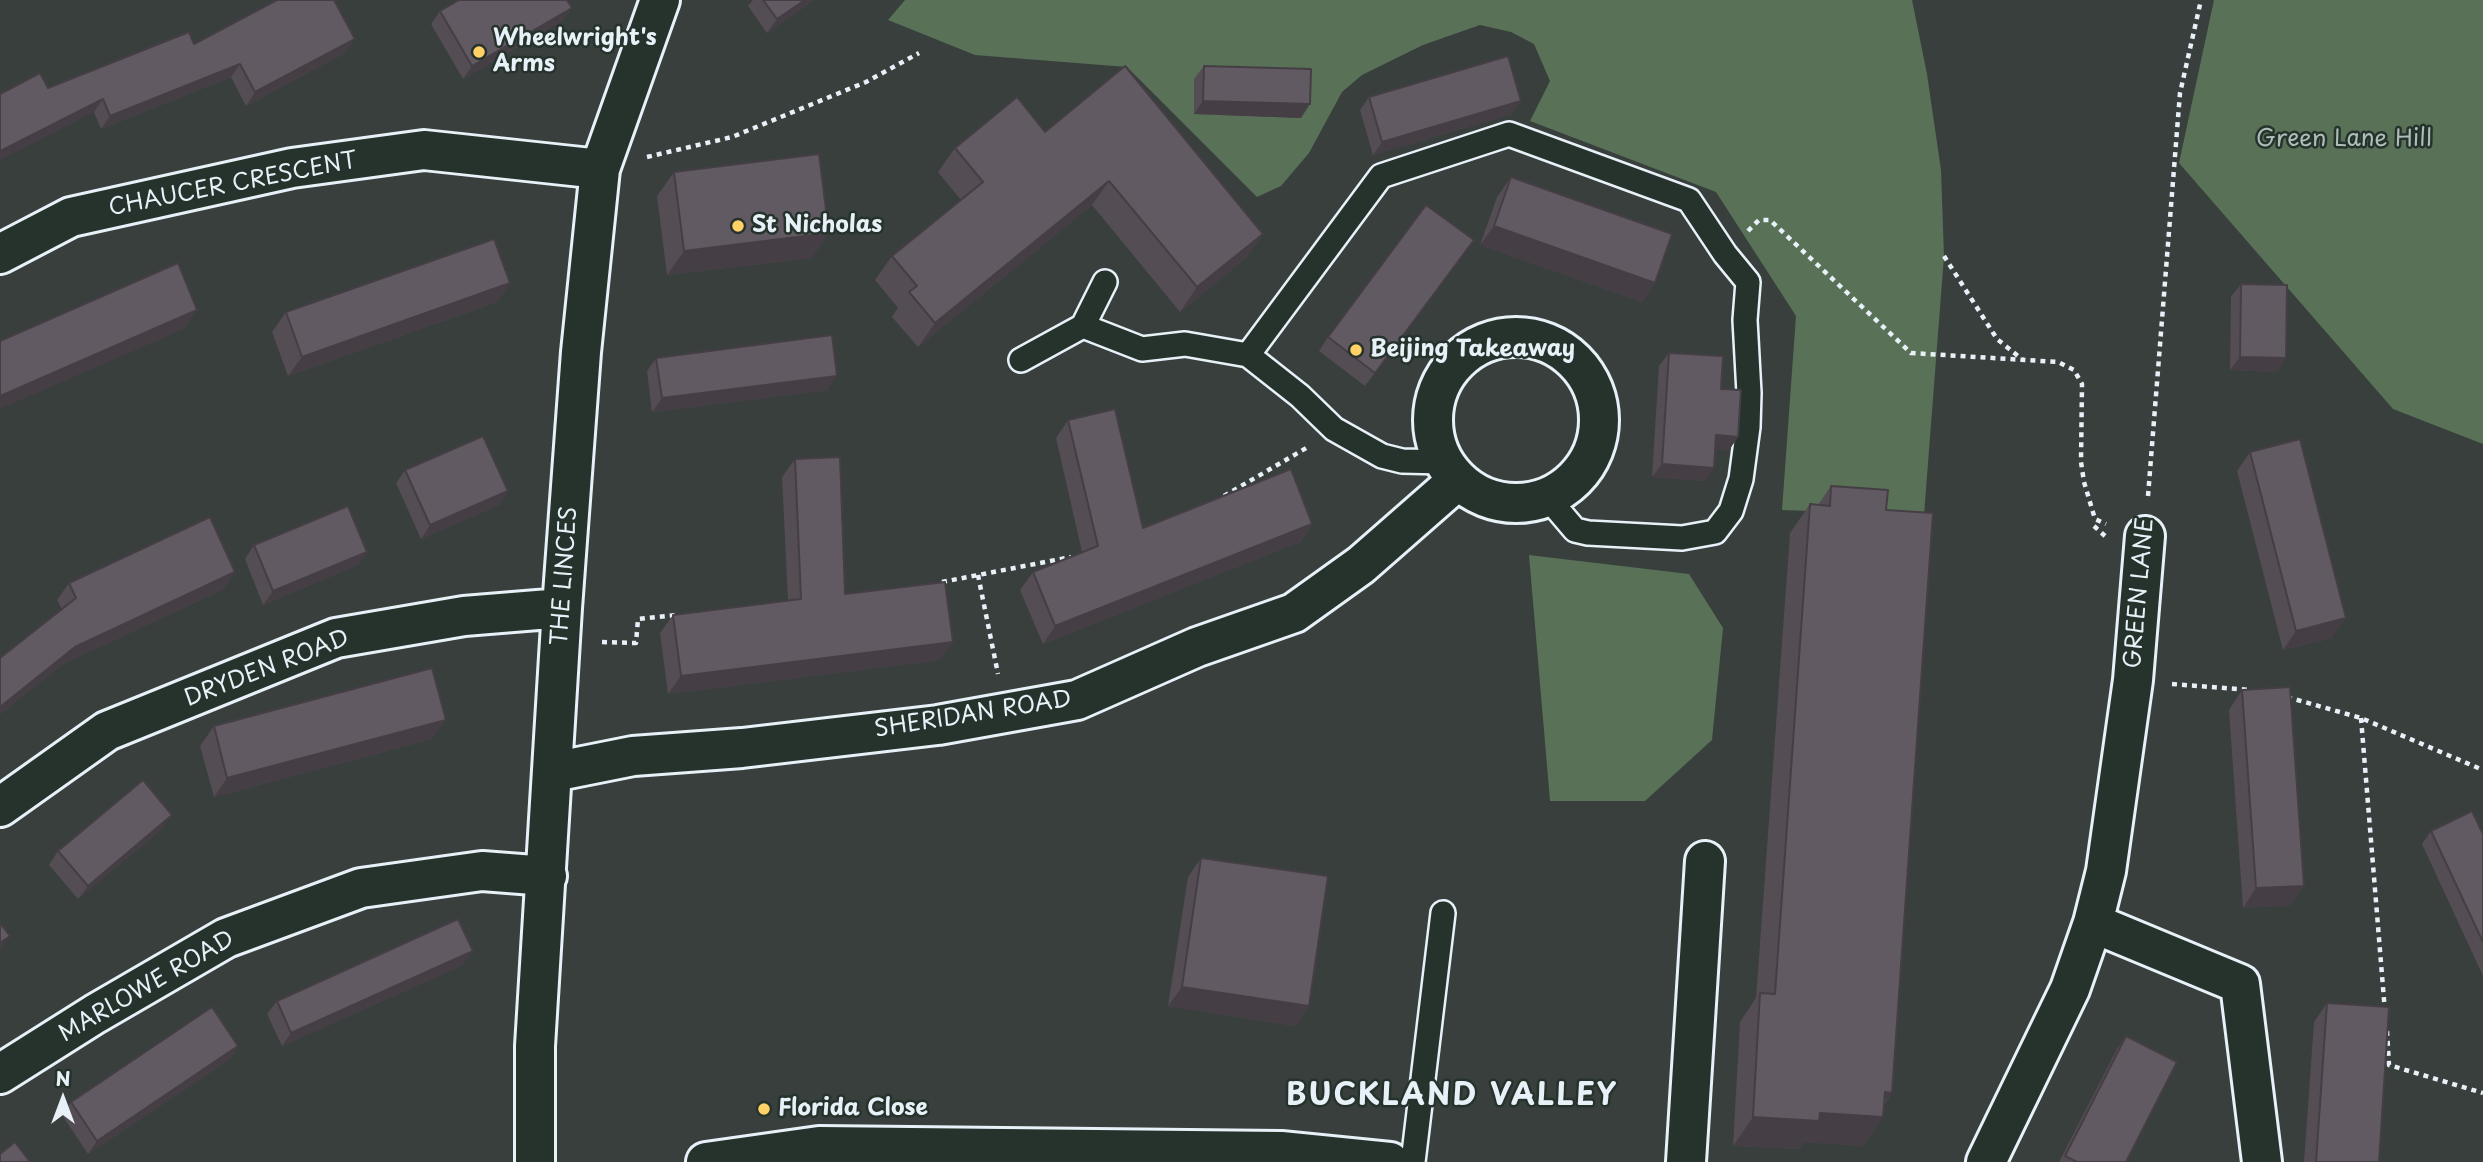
<!DOCTYPE html>
<style>
body{margin:0}
#map{position:relative;width:2483px;height:1162px;overflow:hidden;background:#383f3d;font-family:"Playpen Sans",sans-serif}
canvas{display:block}
.north{position:absolute;left:28px;top:1064px;width:70px;height:70px;-webkit-text-stroke:5px #26332d;paint-order:stroke;rotate:0deg;font-size:19px;font-weight:700;line-height:28px;text-align:center;color:#e8f1f8}
.north::after{content:'';display:block;margin:auto;width:24px;height:32px;background:#e8f1f8;clip-path:polygon(50% 0,100% 100%,50% 72%,0 100%)}
</style>
<div id="map">
<canvas width="2483" height="1162"></canvas>
<div class="north">N</div>
</div>
<script>
const ctx = document.querySelector('canvas').getContext('2d');
ctx.lineJoin = 'round';
function fillPath(path, color) { ctx.fillStyle = color; ctx.fill(path, 'evenodd'); }
const shape = rows => new Path2D(rows.map(r => 'M' + r).join(''));
function trace(path, color, width, dash) { ctx.strokeStyle = color; ctx.lineWidth = width; ctx.lineCap = dash ? 'butt' : 'round'; ctx.setLineDash(dash || []); ctx.stroke(path); }
function write(font, color, halo, rows, align = 'center') {
  ctx.font = font + ' "Playpen Sans",sans-serif'; ctx.lineWidth = 5; ctx.setLineDash([]); ctx.textBaseline = 'middle'; ctx.strokeStyle = halo; ctx.fillStyle = color; for (const [text, x, y, turn = 0] of rows) {
    ctx.save(); ctx.translate(x, y); ctx.rotate((+turn || 0) * Math.PI / 180); ctx.textAlign = isNaN(turn) ? turn : align; if (halo) ctx.strokeText(text, 0, 0); ctx.fillText(text, 0, 0); ctx.restore();
  }
}
fillPath(shape([
 [905,0,1912,0,1927,74,1941,170,1944,256,1924,515,1782,510,1796,316,1716,192,1530,121,1550,81,1534,44,1511,32,1480,25,1423,45,1362,75,1342,92,1309,153,1281,186,1257,197,1127,67,975,55,888,20],
 [2214,0,2483,0,2483,444,2393,409,2179,163],
 [1529,555,1689,574,1723,628,1712,740,1645,801,1550,801]
]), '#587157');
const service = shape([
 [1083,326,1105,282],
 [1021,360,1083,326,1142,349,1185,344,1248,355],
 [1444,462,1402,461,1382,456,1334,429,1300,396,1248,355,1381,176,1509,134,1689,200,1725,254,1748,282,1745,320,1749,393,1748,427,1741,479,1731,511,1715,532,1682,538,1588,533,1575,530,1547,497],
 [1413,1162,1443,913]
]);
const minor = shape([
 [0,254,71,217,292,168,424,150,600,169],
 '1433 420a83 83 0 1 1 166 0a83 83 0 1 1-166 0Z',
 [553,772,633,756,742,748,938,725,1077,700,1197,647,1294,613,1361,565,1458,480],
 [0,807,107,731,336,638,464,616,562,608],
 [2093,923,2240,984,2262,1162],
 [0,1074,95,1014,226,938,361,888,482,871,547,876],
 [535,1162,535,1046,562,608,581,352,600,169,660,0],
 [706,1162,819,1146,1281,1151,1390,1162],
 [1686,1162,1705,861],
 [1986,1162,2070,989,2093,923,2106,871,2133,680,2145,536]
]);
trace(service, '#e8f1f8', 28);
trace(minor, '#e8f1f8', 44);
trace(shape([
 [647,157,732,137,866,82,919,53],
 [1748,231,1759,220,1770,220,1911,353,2058,362,2074,370,2082,384,2081,462,2084,482,2095,519,2106,524],
 [1944,256,1997,339,2023,360],
 [1224,496,1308,447],
 [2148,496,2180,93,2201,0],
 [2094,526,2105,536],
 [978,575,998,674],
 [942,582,1071,557],
 [602,642,636,643,638,619,676,615],
 [2172,684,2251,690],
 [2287,697,2361,718,2483,770],
 [2361,718,2385,1012],
 [2387,1031,2389,1065,2483,1093]
]), '#e8f1f8', 4.5, [5, 5]);
trace(service, '#26332d', 23);
trace(minor, '#26332d', 38);
fillPath(shape([
 [753,0,814,0,767,33,748,6],
 [572,8,562,21,463,79,431,24,440,11],
 [194,44,345,53,246,106,231,77,101,129,94,112,48,88],
 [1204,66,1301,118,1194,114,1194,79],
 [1369,97,1521,101,1512,114,1373,155,1360,110],
 [1045,132,1263,234,1246,258,1180,312,1092,205,918,347,892,317,898,308,875,280,892,256,961,200,938,172,955,148],
 [674,172,812,258,667,275,657,196],
 [1511,177,1655,283,1642,302,1480,245,1497,197],
 [1474,240,1365,386,1319,351,1328,337],
 [510,283,497,302,288,376,272,332,286,312],
 [2241,284,2286,358,2277,372,2230,370,2231,297],
 [1669,353,1721,389,1738,437,1729,450,1715,449,1714,468,1705,481,1652,477,1659,366],
 [656,358,828,390,652,412,647,371],
 [1068,420,1143,528,1312,524,1300,542,1043,644,1020,590,1033,572,1082,552,1056,438],
 [2250,452,2332,638,2283,650,2237,471],
 [795,459,845,594,940,660,668,694,660,633,673,615,788,601,782,477],
 [405,470,508,491,499,505,421,539,396,483],
 [1831,486,1886,510,1892,1093,1884,1105,1883,1117,1863,1146,1804,1142,1799,1149,1733,1146,1740,1022,1756,998,1790,533,1810,504,1818,505],
 [254,545,367,552,358,565,263,605,245,559],
 [69,583,224,589,63,664,0,714,0,658,62,609,57,600],
 [2242,690,2304,886,2291,905,2243,908,2229,710],
 [214,726,432,739,214,797,200,746],
 [163,828,78,899,49,865,58,851],
 [2431,831,2483,834,2483,976,2422,844],
 [1201,858,1296,1026,1168,1006,1188,877],
 [463,965,282,1046,267,1014,277,1001],
 [2327,1003,2379,1162,2304,1162,2314,1022],
 [2126,1036,2126,1162,2059,1162,2117,1049],
 [238,1046,229,1060,88,1154,62,1115,71,1102]
]), '#544d54');
fillPath(shape([
 [805,0,814,0,767,33,777,19],
 [572,8,562,21,463,79,472,66],
 [355,39,345,53,246,106,255,92],
 [240,64,231,77,101,129,110,116],
 [103,99,94,112,0,160,0,151],
 [1203,101,1310,104,1301,118,1194,114],
 [1521,101,1512,114,1373,155,1382,142],
 [1109,181,1092,205,918,347,935,323],
 [1494,226,1655,283,1642,302,1480,245],
 [829,233,812,258,667,275,684,251],
 [1263,234,1246,258,1180,312,1197,287],
 [510,283,497,302,288,376,302,357],
 [197,310,184,329,0,409,0,396],
 [2240,357,2286,358,2277,372,2230,370],
 [837,376,828,390,652,412,662,398],
 [1716,435,1738,437,1729,450,1707,449],
 [1662,464,1714,468,1705,481,1652,477],
 [508,491,499,505,421,539,430,525],
 [1312,524,1300,542,1043,644,1055,626],
 [367,552,358,565,263,605,273,591],
 [235,572,224,589,63,664,0,714,0,707,75,647],
 [2346,618,2332,638,2283,650,2296,631],
 [953,642,940,660,668,694,681,676],
 [446,720,432,739,214,797,227,778],
 [172,815,163,828,78,899,88,886],
 [2304,886,2291,905,2243,908,2256,888],
 [10,936,0,949,0,943],
 [473,951,463,965,282,1046,291,1033],
 [1182,987,1309,1006,1296,1026,1168,1006],
 [238,1046,229,1060,88,1154,97,1141],
 [1885,1092,1892,1093,1875,1116,1883,1117,1863,1146,1804,1142,1799,1149,1733,1146,1753,1117,1820,1113]
]), '#453f45');
const building = shape([
 [277,0,334,0,355,39,255,92,240,64,110,116,103,99,0,151,0,94,40,73,48,88,189,32,194,44,277,0],
 [459,0,567,0,572,8,472,66,440,11,459,0],
 [763,0,805,0,777,19,763,0],
 [1508,56,1521,101,1382,142,1369,97,1508,56],
 [1125,66,1263,234,1197,287,1109,181,935,323,909,292,917,286,892,256,983,182,955,148,1017,97,1045,132,1125,66],
 [1204,66,1311,69,1310,104,1203,101,1204,66],
 [819,154,829,233,684,251,674,172,819,154],
 [1511,177,1672,234,1655,283,1494,226,1511,177],
 [1426,205,1474,240,1375,373,1328,337,1426,205],
 [494,239,510,283,302,357,286,312,494,239],
 [178,263,197,310,0,396,0,341,178,263],
 [2241,284,2287,285,2286,358,2240,357,2241,284],
 [832,335,837,376,662,398,656,358,832,335],
 [1669,353,1723,356,1721,389,1741,390,1738,437,1716,435,1714,468,1662,464,1669,353],
 [1115,409,1143,528,1291,469,1312,524,1055,626,1033,572,1098,546,1068,420,1115,409],
 [483,436,508,491,430,525,405,470,483,436],
 [2300,439,2346,618,2296,631,2250,452,2300,439],
 [840,457,845,594,945,582,953,642,681,676,673,615,801,599,795,459,840,457],
 [1831,486,1888,490,1886,510,1933,513,1892,1093,1885,1092,1883,1117,1820,1113,1819,1121,1753,1117,1760,993,1775,994,1810,504,1830,506,1831,486],
 [348,506,367,552,273,591,254,545,348,506],
 [210,517,235,572,75,647,0,707,0,658,76,598,69,583,210,517],
 [432,668,446,720,227,778,214,726,432,668],
 [2290,687,2304,886,2256,888,2242,690,2290,687],
 [143,780,172,815,88,886,58,851,143,780],
 [2472,811,2483,834,2483,942,2431,831,2472,811],
 [1201,858,1328,876,1309,1006,1182,987,1201,858],
 [458,919,473,951,291,1033,277,1001,458,919],
 [0,923,10,936,0,943,0,923],
 [2327,1003,2389,1007,2379,1162,2316,1162,2327,1003],
 [212,1007,238,1046,97,1141,71,1102,212,1007],
 [2126,1036,2177,1062,2126,1162,2077,1162,2065,1156,2126,1036],
 [15,1142,30,1162,0,1162,0,1154,15,1142]
]);
fillPath(building, '#625a62');
trace(building, '#453f45', 2);
for (const [x, y, r, color] of [
 [479,52,7,"#ffd166"],
 [738,226,7,"#ffd166"],
 [1356,350,7,"#ffd166"],
 [764,1109,7,"#ffd166"]
]) { const dot = new Path2D(); dot.arc(x, y, r, 0, 2 * Math.PI); ctx.fillStyle = color; ctx.fill(dot); trace(dot, '#26332d', 2.5); }
write('bold 23px', '#e8f1f8', '#26332d', [
 ["Wheelwright's",493,39],
 ["Arms",493,65],
 ["St Nicholas",752,226],
 ["Beijing Takeaway",1370,350],
 ["Florida Close",778,1109]
], 'left');
write('23px', '#aebeb8', '#26332d', [
 ["Green Lane Hill",2344,140]
]);
write('23px', '#e8f1f8', '#26332d', [
 ["CHAUCER CRESCENT",233,185,-11],
 ["THE LINCES",565,576,-86],
 ["GREEN LANE",2140,593,-85],
 ["DRYDEN ROAD",267,669,-21],
 ["SHERIDAN ROAD",973,715,-9],
 ["MARLOWE ROAD",147,987,-30]
]);
ctx.letterSpacing = '2px';
write('bold 30px', '#e8f1f8', '#26332d', [
 ["BUCKLAND VALLEY",1452,1097]
]);
ctx.letterSpacing = '0px';
</script>
